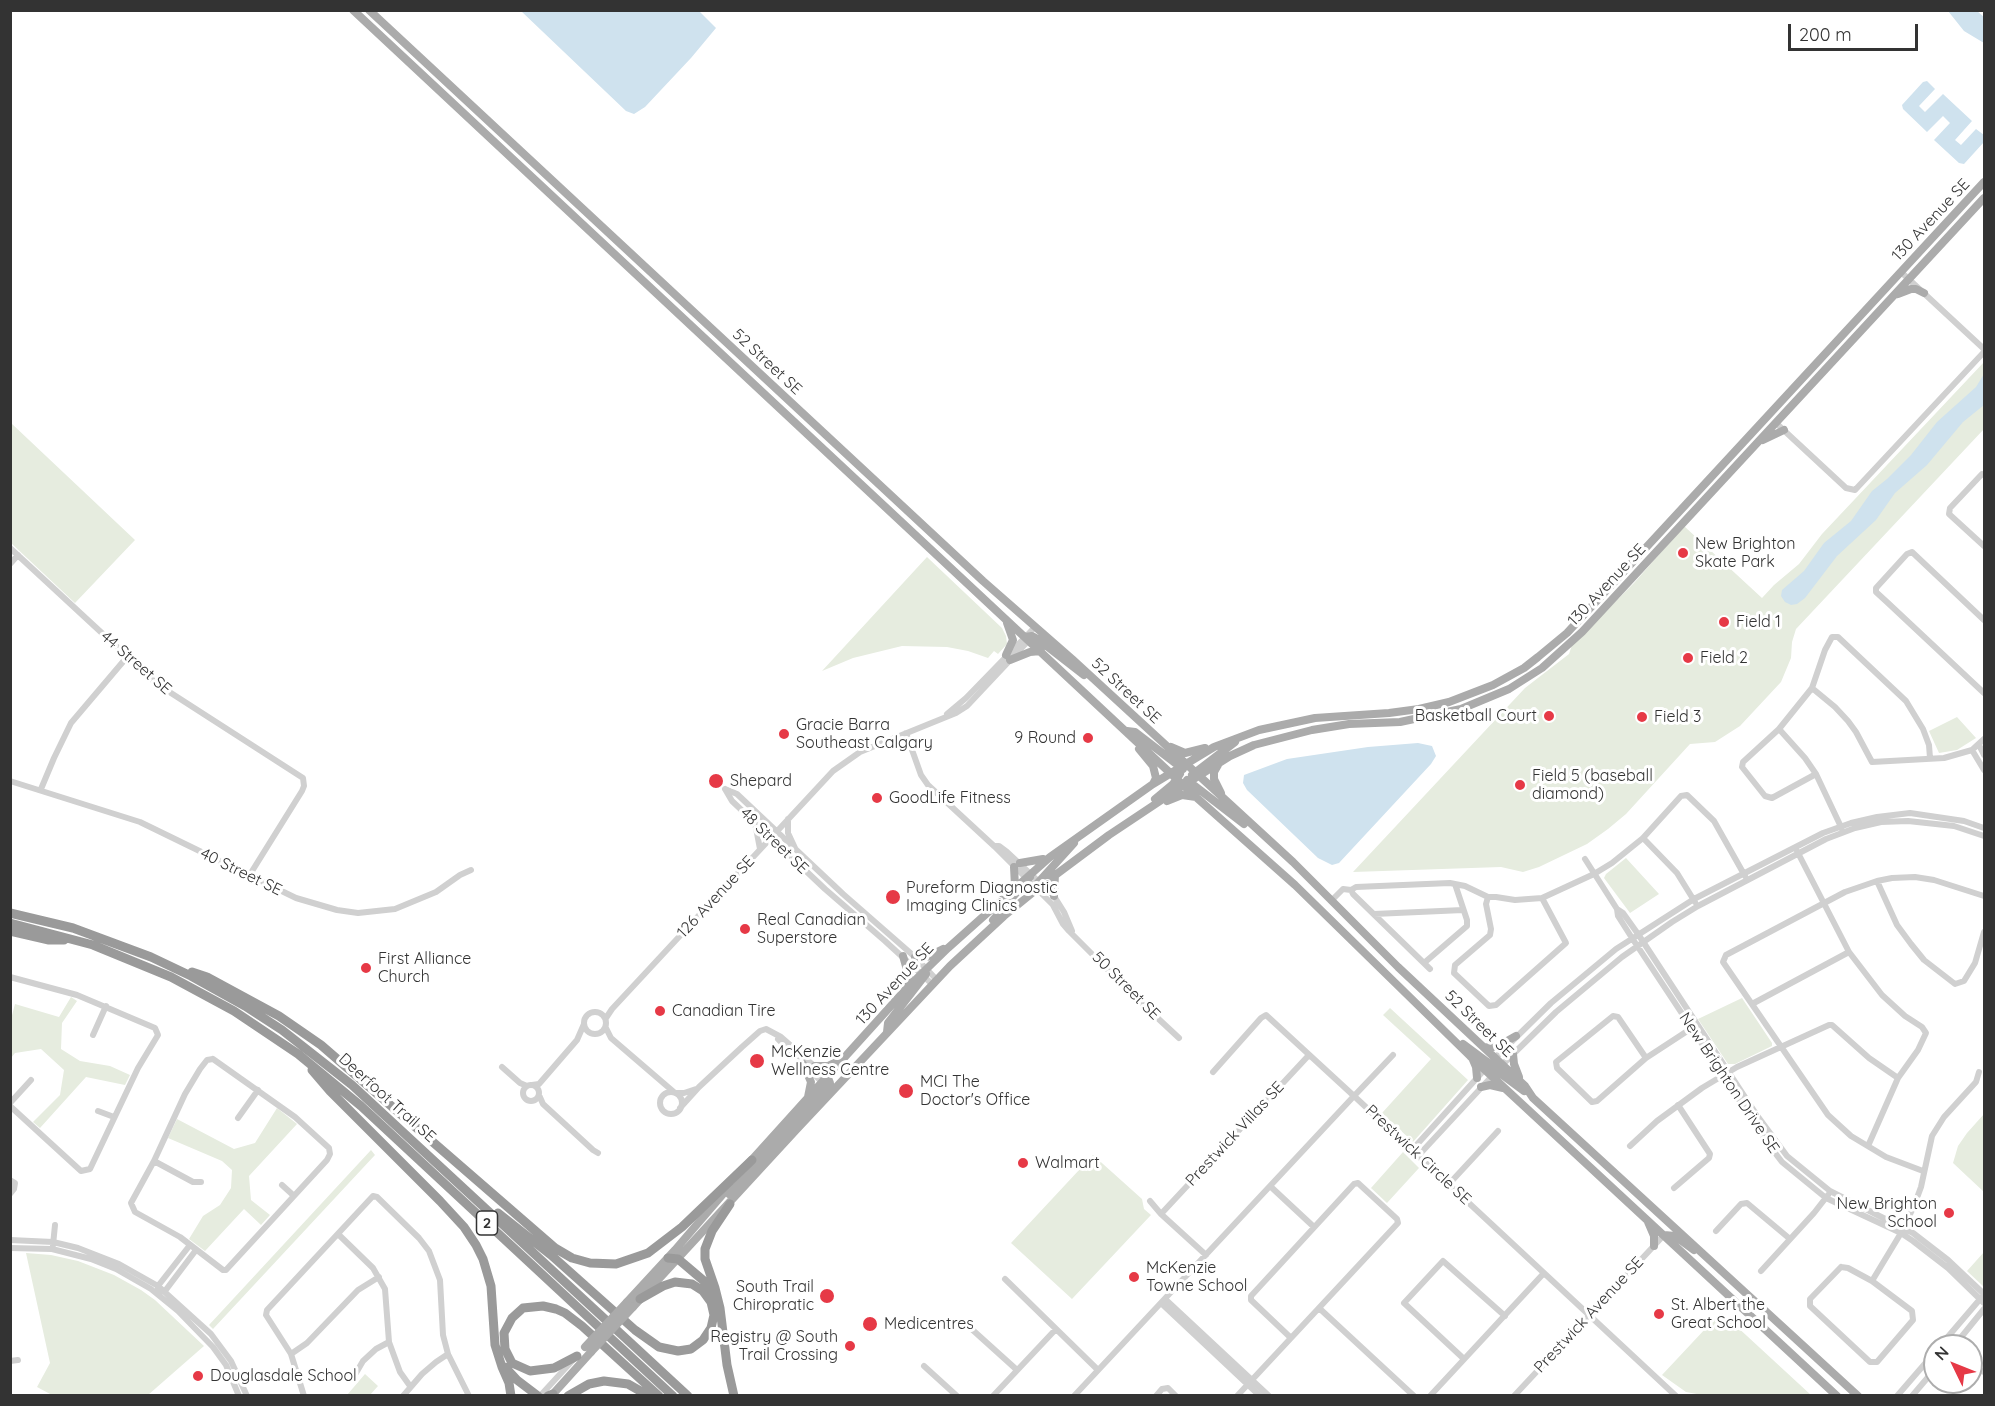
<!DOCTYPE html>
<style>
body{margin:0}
#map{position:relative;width:1995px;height:1406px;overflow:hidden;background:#fff;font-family:Quicksand,sans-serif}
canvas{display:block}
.frame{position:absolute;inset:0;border:12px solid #333;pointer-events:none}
.north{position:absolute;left:1923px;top:1334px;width:60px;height:60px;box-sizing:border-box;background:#fff;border:2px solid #adadad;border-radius:50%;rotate:313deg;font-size:16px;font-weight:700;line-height:24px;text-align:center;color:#333}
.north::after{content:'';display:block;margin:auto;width:21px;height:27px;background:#e63946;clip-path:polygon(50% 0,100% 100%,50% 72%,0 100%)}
.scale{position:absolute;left:1788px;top:24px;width:130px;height:27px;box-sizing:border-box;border:3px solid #333;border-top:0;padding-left:8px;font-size:18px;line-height:21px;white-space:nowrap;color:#333;-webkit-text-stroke:4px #fff;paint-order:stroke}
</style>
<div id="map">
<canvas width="1995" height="1406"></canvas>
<div class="frame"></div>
<div class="north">N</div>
<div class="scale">200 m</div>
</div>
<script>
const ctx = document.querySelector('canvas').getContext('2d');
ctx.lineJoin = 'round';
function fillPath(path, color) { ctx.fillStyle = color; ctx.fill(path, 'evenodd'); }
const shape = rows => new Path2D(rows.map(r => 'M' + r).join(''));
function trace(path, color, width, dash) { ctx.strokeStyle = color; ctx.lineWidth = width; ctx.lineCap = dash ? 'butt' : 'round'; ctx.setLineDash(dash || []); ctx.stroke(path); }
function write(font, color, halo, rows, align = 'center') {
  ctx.font = font + ' Quicksand,sans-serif'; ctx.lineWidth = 6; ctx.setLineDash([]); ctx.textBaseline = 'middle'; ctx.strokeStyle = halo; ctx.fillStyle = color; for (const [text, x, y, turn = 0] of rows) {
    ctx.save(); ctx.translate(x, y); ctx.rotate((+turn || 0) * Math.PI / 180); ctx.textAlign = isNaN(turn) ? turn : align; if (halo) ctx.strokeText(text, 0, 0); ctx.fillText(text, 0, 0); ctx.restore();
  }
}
fillPath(shape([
 [1984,362,1984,429,1796,629,1792,642,1791,658,1781,682,1740,726,1715,742,1690,744,1626,814,1608,829,1587,844,1539,867,1523,872,1501,867,1353,872,1525,688,1569,654,1572,645,1634,583,1684,526,1762,598,1774,585,1799,564,1822,534],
 [11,423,135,540,75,603,11,543],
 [927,557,1002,628,1006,636,1007,644,998,654,994,651,988,658,968,651,947,647,902,646,853,658,822,671],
 [1957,717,1976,738,1957,750,1939,753,1929,731],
 [1626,858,1659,894,1630,913,1604,878,1606,874],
 [71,997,77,1001,62,1023,61,1049,80,1061,110,1066,130,1075,125,1085,86,1077,40,1128,33,1122,60,1095,64,1070,41,1049,15,1053,11,1058,11,1019,15,1004,59,1017],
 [1742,998,1772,1043,1772,1046,1735,1064,1728,1064,1698,1019],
 [1390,1008,1468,1080,1413,1142,1382,1113,1431,1059,1383,1015],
 [277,1108,297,1124,249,1176,251,1200,270,1215,261,1225,244,1209,205,1251,189,1239,203,1216,220,1205,231,1188,232,1170,222,1161,168,1138,177,1119,234,1149,255,1143],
 [1984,1114,1984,1192,1953,1163,1958,1146,1967,1133],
 [371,1150,375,1155,213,1329,209,1325],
 [1403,1152,1419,1168,1387,1203,1371,1188],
 [1093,1155,1142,1199,1144,1209,1151,1215,1072,1299,1011,1243],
 [1984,1252,1984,1287,1967,1271],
 [26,1253,51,1255,78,1261,114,1275,141,1290,155,1300,204,1346,148,1395,52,1395,37,1387,50,1363],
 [1721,1312,1811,1395,1702,1395,1686,1392,1662,1375],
 [365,1374,378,1386,370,1395,347,1395]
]), '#e6ecdf');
fillPath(shape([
 [521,11,699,11,716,28,691,58,645,107,634,114,626,111],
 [1948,11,1977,11,1984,17,1984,43,1964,31],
 [1927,81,1935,89,1919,106,1925,112,1943,94,1972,121,1955,140,1961,145,1976,129,1984,135,1984,142,1964,164,1959,163,1934,140,1950,123,1943,116,1927,132,1903,109,1902,105,1923,82],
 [1984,374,1984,405,1963,422,1927,465,1895,493,1876,520,1837,556,1805,598,1797,604,1791,605,1785,602,1781,596,1782,590,1804,571,1824,543,1851,521,1872,491,1887,479,1911,455,1937,422,1976,387],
 [1418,743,1432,746,1436,756,1431,764,1339,863,1332,865,1318,858,1247,790,1243,783,1244,775,1287,759,1368,747]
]), '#cfe2ee');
trace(shape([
 [1901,272,1984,349],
 [1776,423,1846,488,1855,490,1984,352],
 [1984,475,1982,474,1950,508,1949,514,1984,546],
 [10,548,157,684,303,778,304,786,302,791,249,876],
 [10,564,18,555],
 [1984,620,1912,552,1907,554,1876,588,1876,592,1888,603,1984,693],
 [1812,688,1835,707,1848,721,1856,732,1872,762,1944,758,1972,750,1984,739],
 [947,714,966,698,1035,627],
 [1779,729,1812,688,1825,650,1832,637,1838,637,1906,701,1923,729,1929,745,1930,758],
 [906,733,921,775,928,785,994,846,1053,905,1063,924,1069,931,1135,997,1179,1038],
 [1979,745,1984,755],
 [1972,750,1984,770],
 [1816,774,1772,798,1765,796,1742,767,1743,762,1779,729,1805,758,1816,774,1842,829],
 [10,781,140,822,296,898,337,910,358,913,395,909,436,892,460,875,471,870],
 [41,789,54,758,71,723,127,657],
 [725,789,737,794,843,894,915,957,937,980],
 [725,789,732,801,825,889,885,941,932,984],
 [788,819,788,833,795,848],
 [755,823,760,849],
 [1643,838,1677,873,1695,902],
 [994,846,999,846,1007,852,1054,896,1064,912,1072,931],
 [1797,851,1849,952,1882,995,1905,1016,1922,1027,1926,1033,1918,1050,1898,1078,1868,1146],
 [1585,859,1617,909,1618,916,1632,938,1769,1145,1782,1162,1826,1198,1901,1233,1913,1241,1948,1268,1984,1303],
 [1877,881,1897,925,1911,944,1924,960,1955,984,1964,981,1975,963,1984,932],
 [1542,898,1566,943,1496,1005,1489,1006,1454,973,1455,965,1490,935,1491,929,1486,904,1488,897,1496,897,1515,900,1542,898,1594,874,1612,863,1643,838,1681,796,1687,795,1714,821,1745,876],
 [1331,901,1343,889,1351,890],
 [1617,909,1623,913,1638,934,1756,1114,1787,1156,1830,1191,1913,1233,1948,1260,1984,1294],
 [1374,914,1463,910],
 [1424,963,1467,926,1467,920,1455,884],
 [1430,969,1353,894,1351,890,1356,887,1450,883,1465,886,1488,897],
 [10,977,77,995,155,1028,158,1035,138,1068,90,1169,81,1171,10,1106],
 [1752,1004,1849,952],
 '584 1023a11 11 0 1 1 22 0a11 11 0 1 1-22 0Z',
 [606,1018,612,1009,833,771,860,752,956,713,967,706,1030,639],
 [606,1028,611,1038,675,1093,684,1093,696,1089],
 [93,1035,106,1006],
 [778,1039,824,1084],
 [1646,1058,1618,1017,1613,1016,1556,1062,1557,1068,1592,1102,1597,1101,1646,1058,1695,1026],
 [213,1059,295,1117,329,1148,330,1154,327,1160,226,1270,223,1270,180,1237,135,1212,131,1203,154,1161,185,1094,200,1069,207,1060,213,1059],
 [1493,1060,1551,1003,1616,949,1694,899,1823,833,1851,823,1877,817,1910,813,1964,821,1984,828],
 [502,1067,520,1083,527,1086],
 [1500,1067,1556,1012,1622,957,1672,922,1698,906,1826,839,1855,828,1881,822,1908,821,1954,826,1984,836],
 [1213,1072,1261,1018,1266,1015,1354,1096,1393,1055],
 [532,1085,539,1084,577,1040,584,1024],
 '523 1093a8 8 0 1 1 16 0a8 8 0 1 1-16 0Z',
 '660 1103a11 11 0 1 1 22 0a11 11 0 1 1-22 0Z',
 [539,1095,543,1104,593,1150,598,1153],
 [10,1103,31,1080],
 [680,1108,699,1087,742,1047,760,1031,766,1029,781,1037,828,1078],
 [98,1111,114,1117],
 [238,1118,258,1090],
 [1630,1146,1657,1121,1702,1088,1737,1067,1829,1025,1832,1025,1869,1058,1898,1078],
 [1412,1150,1486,1068],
 [1418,1156,1493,1075],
 [154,1161,193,1182,201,1182],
 [1923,1171,1886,1157,1851,1136,1828,1115,1723,962,1726,955,1845,892,1877,881,1892,878,1915,877,1934,880,1984,896],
 [10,1180,15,1183,14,1189,10,1194],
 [1449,1184,1498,1131],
 [282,1185,293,1195],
 [1270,1186,1314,1227],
 [1674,1188,1709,1158,1710,1154,1678,1105],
 [1150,1201,1161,1214,1206,1255],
 [1161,1214,1309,1055],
 [1716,1231,1741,1204,1747,1203,1790,1239],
 [338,1234,373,1268,385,1289,389,1342,400,1372,410,1386],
 [10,1240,53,1242,78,1248,119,1264,158,1286,211,1334,231,1361,247,1396],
 [53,1245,55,1225],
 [10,1248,52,1249,91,1259,116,1269,151,1289,178,1311,213,1347,226,1365,239,1396],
 [1841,1267,1848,1268,1872,1281,1912,1311,1913,1320,1877,1362,1870,1362,1810,1306,1810,1299,1841,1267],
 [1761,1271,1814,1213,1828,1195],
 [1005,1279,1098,1370],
 [1872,1281,1901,1233,1914,1206,1921,1187,1932,1136,1944,1117,1976,1082,1979,1072],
 [158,1290,158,1286,190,1245],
 [161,1292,165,1291,196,1250],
 [1165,1299,1269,1396],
 [1161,1303,1260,1396],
 [1319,1308,1414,1396],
 [966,1324,1017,1370],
 [1940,1346,1981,1298],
 [1954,1346,1984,1309],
 [291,1354,307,1343,358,1290,379,1277],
 [1464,1359,1404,1303,1443,1261,1505,1316],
 [10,1361,18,1360],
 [924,1366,957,1396],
 [1973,1368,1984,1372],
 [356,1373,363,1361,376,1349,389,1342],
 [304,1396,291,1354,266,1315,267,1310,373,1196,377,1197,419,1238,429,1251,440,1280,443,1335,448,1354,469,1396],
 [403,1396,422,1374,436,1362,448,1354],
 [540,1396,573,1360],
 [993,1396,1056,1329],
 [1074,1396,1354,1096,1676,1396],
 [1156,1396,1162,1389,1168,1388,1176,1396],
 [1237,1396,1398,1223,1397,1219,1358,1183,1354,1184,1251,1296,1251,1300,1291,1338],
 [1430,1396,1544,1273],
 [1514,1396,1664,1235],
 [1897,1396,1935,1352],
 [1912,1396,1935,1369]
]), '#d0d0d0', 6);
trace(shape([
 [353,10,1197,798,1295,885,1470,1056,1837,1396],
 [369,10,983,581,1072,659,1293,862,1398,967,1525,1086,1533,1098,1858,1396],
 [1898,294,1911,289,1916,289,1924,293],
 [1763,440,1784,430],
 [1025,637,1032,636,1039,640,1084,675],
 [1006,655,1013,640,1007,623],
 [1010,660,1030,652,1041,651],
 [1127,731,1135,732,1183,769],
 [1171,747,1185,753,1205,748],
 [1139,749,1153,766,1156,778,1153,784],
 [1218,765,1214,772,1214,779,1221,793],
 [1192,775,1235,742],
 [1187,780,1244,824],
 [1155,799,1173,784,1180,774],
 [1167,801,1182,795,1196,797],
 [1020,863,1043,859],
 [1014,867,1015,886],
 [1036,885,1074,843],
 [1054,896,1055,874],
 [993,920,1030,877],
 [903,956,909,977,908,987],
 [915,957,927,957,943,949],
 [887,1032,888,1023,926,974],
 [1463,1044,1490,1064,1502,1065],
 [1484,1047,1490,1048,1500,1045,1516,1036],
 [1513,1054,1514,1064,1519,1077],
 [1473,1060,1476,1067,1477,1078],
 [803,1064,811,1082,808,1097],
 [815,1066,828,1066,840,1060],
 [1485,1069,1497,1071,1524,1091],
 [1481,1087,1490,1085,1503,1088],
 [749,1163,908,987,948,948,1050,857,1153,784,1214,747,1259,730,1315,718,1389,713,1419,709,1449,702,1493,685,1524,668,1538,657,1567,633,1984,182],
 [729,1194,828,1087,830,1083,828,1078],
 [1648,1222,1654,1236,1654,1246],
 [1664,1235,1675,1236,1694,1250],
 [627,1302,675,1250,730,1186],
 [633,1307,796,1130,950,966,1004,916,1042,885,1109,835,1184,785,1230,756,1254,745,1312,730,1349,724,1400,722,1461,709,1509,689,1542,668,1582,632,1984,198],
 [553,1394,591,1352]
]), '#ababab', 8);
trace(shape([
 [10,913,73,928,151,957,191,976,245,1006,282,1030,352,1085,688,1396],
 [10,923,93,945,171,977,234,1011,298,1054,361,1106,673,1396],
 [10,931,49,940,64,940],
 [192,972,207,977,279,1016,321,1045,555,1248,572,1258,590,1263,616,1264,648,1253,682,1227,752,1160],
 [312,1070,330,1091,440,1201,464,1227,476,1245,483,1259,491,1286,495,1345,502,1367,509,1383,511,1396],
 [730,1204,712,1231,705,1249,705,1259,715,1288,720,1308,727,1365,734,1396],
 [498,1213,551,1255,635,1330,659,1347,678,1351,691,1349,703,1340,711,1328,714,1315,711,1302,703,1291,692,1284,675,1282,663,1286,640,1299],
 [668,1258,678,1259,684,1264,704,1281,713,1293],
 [577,1356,554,1368,530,1371,512,1363,505,1349,504,1333,512,1318,523,1308,543,1306,556,1309,565,1313,582,1326,659,1396],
 [505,1367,517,1380,538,1396],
 [548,1396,553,1394],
 [568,1396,589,1384,604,1381,628,1384,649,1396]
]), '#9a9a9a', 9);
trace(shape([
 [585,1347,627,1302],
 [591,1352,633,1307]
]), '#ababab', 8);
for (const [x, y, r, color] of [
 [1683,553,6,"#e63946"],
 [1724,622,6,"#e63946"],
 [1688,658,6,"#e63946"],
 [1549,716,6,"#e63946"],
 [1642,717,6,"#e63946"],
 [784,734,6,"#e63946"],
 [1088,738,6,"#e63946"],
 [716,781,8,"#e63946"],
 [1520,785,6,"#e63946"],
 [877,798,6,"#e63946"],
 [893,897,8,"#e63946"],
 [745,929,6,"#e63946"],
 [366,968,6,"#e63946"],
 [660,1011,6,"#e63946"],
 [757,1061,8,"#e63946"],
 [906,1091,8,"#e63946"],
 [1023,1163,6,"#e63946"],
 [1949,1213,6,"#e63946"],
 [1134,1277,6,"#e63946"],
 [827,1296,8,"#e63946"],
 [1659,1314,6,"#e63946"],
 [870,1324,8,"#e63946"],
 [850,1346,6,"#e63946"],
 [198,1376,6,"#e63946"]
]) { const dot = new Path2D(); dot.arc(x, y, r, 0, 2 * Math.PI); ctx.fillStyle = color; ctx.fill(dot); trace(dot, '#fff', 2); }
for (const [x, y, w] of [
 [487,1223,21]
]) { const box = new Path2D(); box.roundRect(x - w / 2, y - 12, w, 24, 4.5); ctx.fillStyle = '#fff'; ctx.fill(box); trace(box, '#333', 1.5); }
write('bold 15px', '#333', null, [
 ["2",487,1223]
]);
write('16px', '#333', '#fff', [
 ["130 Avenue SE",1931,220,-47],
 ["52 Street SE",767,362,43],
 ["130 Avenue SE",1607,585,-47],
 ["44 Street SE",136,663,41],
 ["52 Street SE",1126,691,43],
 ["48 Street SE",774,841,44],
 ["40 Street SE",241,872,26],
 ["126 Avenue SE",716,897,-47],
 ["130 Avenue SE",895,984,-47],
 ["50 Street SE",1126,986,45],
 ["52 Street SE",1479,1024,44],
 ["New Brighton Drive SE",1729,1083,56],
 ["Deerfoot Trail SE",387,1098,42],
 ["Prestwick Villas SE",1235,1134,-47],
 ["Prestwick Circle SE",1418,1155,43],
 ["Prestwick Avenue SE",1589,1315,-47]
]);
write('16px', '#333', '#fff', [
 ["New Brighton",1695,544],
 ["Skate Park",1695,562],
 ["Field 1",1736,622],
 ["Field 2",1700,658],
 ["Basketball Court",1537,716,"right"],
 ["Field 3",1654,717],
 ["Gracie Barra",796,725],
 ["Southeast Calgary",796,743],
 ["9 Round",1076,738,"right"],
 ["Field 5 (baseball",1532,776],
 ["diamond)",1532,794],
 ["Shepard",730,781],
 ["GoodLife Fitness",889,798],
 ["Pureform Diagnostic",906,888],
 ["Imaging Clinics",906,906],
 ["Real Canadian",757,920],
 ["Superstore",757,938],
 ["First Alliance",378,959],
 ["Church",378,977],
 ["Canadian Tire",672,1011],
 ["McKenzie",771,1052],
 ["Wellness Centre",771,1070],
 ["MCI The",920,1082],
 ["Doctor's Office",920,1100],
 ["Walmart",1035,1163],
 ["New Brighton",1937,1204,"right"],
 ["School",1937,1222,"right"],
 ["McKenzie",1146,1268],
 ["Towne School",1146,1286],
 ["South Trail",814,1287,"right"],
 ["Chiropratic",814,1305,"right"],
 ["St. Albert the",1671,1305],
 ["Great School",1671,1323],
 ["Medicentres",884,1324],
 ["Registry @ South",838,1337,"right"],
 ["Trail Crossing",838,1355,"right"],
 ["Douglasdale School",210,1376]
], 'left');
</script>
